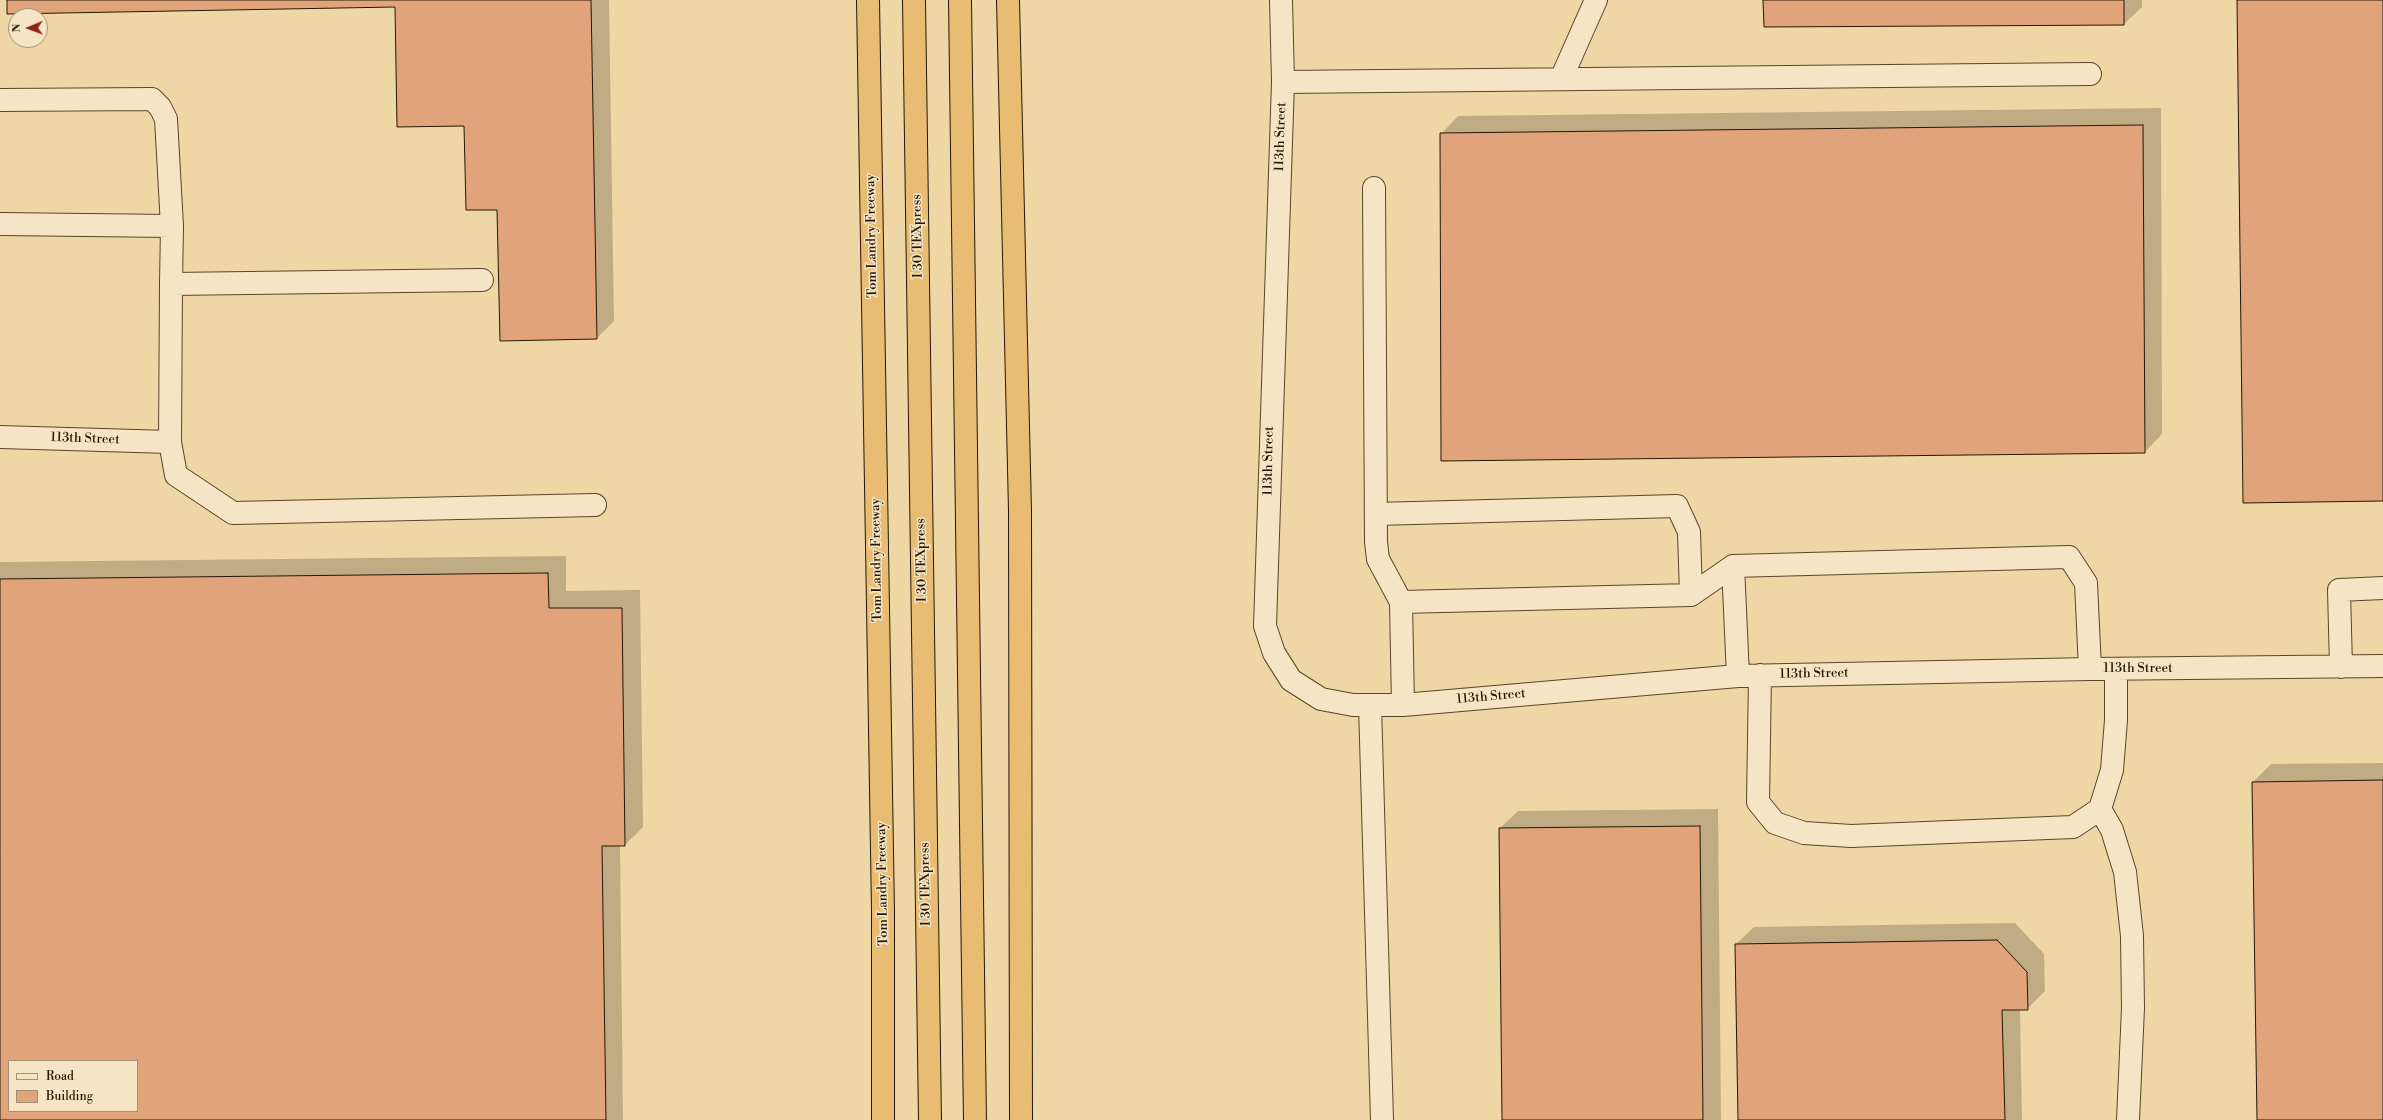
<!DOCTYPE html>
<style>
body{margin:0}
#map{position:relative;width:2383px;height:1120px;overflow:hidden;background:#efd7a5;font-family:"Libre Bodoni",serif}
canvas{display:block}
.legend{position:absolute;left:8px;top:1060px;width:130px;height:52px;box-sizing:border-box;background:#f5e5c4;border:1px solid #a19277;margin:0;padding:5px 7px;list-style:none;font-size:12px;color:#241604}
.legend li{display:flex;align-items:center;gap:8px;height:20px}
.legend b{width:20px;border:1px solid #a19277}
.north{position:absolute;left:8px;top:8px;width:40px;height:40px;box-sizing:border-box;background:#f5e5c4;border:1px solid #a19277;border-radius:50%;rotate:269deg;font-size:11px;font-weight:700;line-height:16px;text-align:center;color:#241604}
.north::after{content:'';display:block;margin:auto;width:14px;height:18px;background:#8f2418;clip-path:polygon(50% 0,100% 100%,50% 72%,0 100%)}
</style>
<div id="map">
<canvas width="2383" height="1120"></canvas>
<ul class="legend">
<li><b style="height:5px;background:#f5e5c4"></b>Road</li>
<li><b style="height:11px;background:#e1a47a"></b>Building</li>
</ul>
<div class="north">N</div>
</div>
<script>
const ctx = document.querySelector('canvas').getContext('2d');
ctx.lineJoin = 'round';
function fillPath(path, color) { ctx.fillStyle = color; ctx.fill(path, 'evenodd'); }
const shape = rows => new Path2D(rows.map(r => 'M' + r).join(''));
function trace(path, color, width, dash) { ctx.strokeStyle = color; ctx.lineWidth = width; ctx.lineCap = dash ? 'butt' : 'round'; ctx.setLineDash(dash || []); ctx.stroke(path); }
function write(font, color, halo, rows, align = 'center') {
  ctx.font = font + ' "Libre Bodoni",serif'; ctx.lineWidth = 3; ctx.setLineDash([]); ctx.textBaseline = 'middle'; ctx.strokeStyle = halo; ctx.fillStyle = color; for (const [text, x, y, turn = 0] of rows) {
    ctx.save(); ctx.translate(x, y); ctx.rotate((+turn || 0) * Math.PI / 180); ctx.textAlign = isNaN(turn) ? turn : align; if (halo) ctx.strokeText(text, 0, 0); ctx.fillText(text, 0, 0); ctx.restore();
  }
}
fillPath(shape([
 [8,0,609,0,614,321,597,338,498,209,465,125,396,6],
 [1764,0,2142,0,2142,7,2124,24],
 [2161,108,2162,434,2145,452,1441,134,1458,116],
 [566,556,566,591,640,590,643,827,625,845,620,845,623,1120,0,1120,0,562],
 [9,1061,137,1061,137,1111,9,1111],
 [2383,763,2383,1120,2258,1120,2253,782,2271,764],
 [1718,809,1721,1120,1503,1120,1500,828,1518,811],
 [2015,923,2044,954,2045,991,2027,1009,2020,1009,2022,1120,1739,1120,1736,944,1754,927]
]), '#0003');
const building = shape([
 [7,0,591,0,597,339,500,341,497,210,466,210,464,126,397,127,395,7,7,14,7,0],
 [1763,0,2124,0,2124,25,1764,27,1763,0],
 [2237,0,2383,0,2383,501,2243,503,2237,0],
 [2143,125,2145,453,1441,461,1440,133,2143,125],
 [548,573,549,608,622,608,625,846,602,846,606,1120,0,1120,0,579,548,573],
 [9,1061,137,1061,137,1111,9,1111,9,1061],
 [2383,780,2383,1120,2257,1120,2252,782,2383,780],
 [1700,826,1703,1120,1502,1120,1499,828,1700,826],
 [1997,940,2027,972,2028,1010,2002,1010,2005,1120,1738,1120,1735,944,1997,940]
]);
fillPath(building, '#e1a47a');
trace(building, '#241604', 1);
const minor = shape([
 [1281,0,1283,82,1265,626,1274,653,1291,680,1321,699,1353,705,1403,705,1738,676,2090,669,2383,666],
 [1561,79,1596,0],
 [1283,82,2090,74],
 [0,100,152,99,160,107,166,119,172,226],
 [1374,188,1376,542,1378,559,1401,602,1691,595,1733,566,2069,557,2086,583,2090,669],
 [0,224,172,226,171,284],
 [482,280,171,284,170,442,176,475,233,513,595,505],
 [0,437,170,442],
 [1376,514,1677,506,1689,532,1691,595],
 [1733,566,1738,676],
 [1401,602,1403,705],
 [2341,667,2339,590,2383,588],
 [1760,675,1758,802,1775,823,1804,833,1851,836,2073,827,2100,809,2112,770,2116,720,2116,669],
 [1370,705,1382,1120],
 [2100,809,2112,830,2125,872,2132,936,2133,1008,2128,1120]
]);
const highway = shape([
 [868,0,883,911,883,1120],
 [914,0,930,1120],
 [960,0,975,1120],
 [1008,0,1020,511,1021,1120]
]);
trace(minor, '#57462c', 24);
trace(highway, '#241604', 24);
trace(minor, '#f5e5c4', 22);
trace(highway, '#e8bc72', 22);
write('13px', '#241604', '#f5e5c4', [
 ["113th Street",1281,137,-88],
 ["Tom Landry Freeway",872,236,-91],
 ["I 30 TEXpress",918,236,-91],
 ["113th Street",85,439,2],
 ["113th Street",1269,461,-89],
 ["Tom Landry Freeway",877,560,-91],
 ["I 30 TEXpress",922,560,-91],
 ["113th Street",2138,669],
 ["113th Street",1814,674,-1],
 ["113th Street",1491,697,-5],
 ["Tom Landry Freeway",883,884,-91],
 ["I 30 TEXpress",926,884,-91]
]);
</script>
